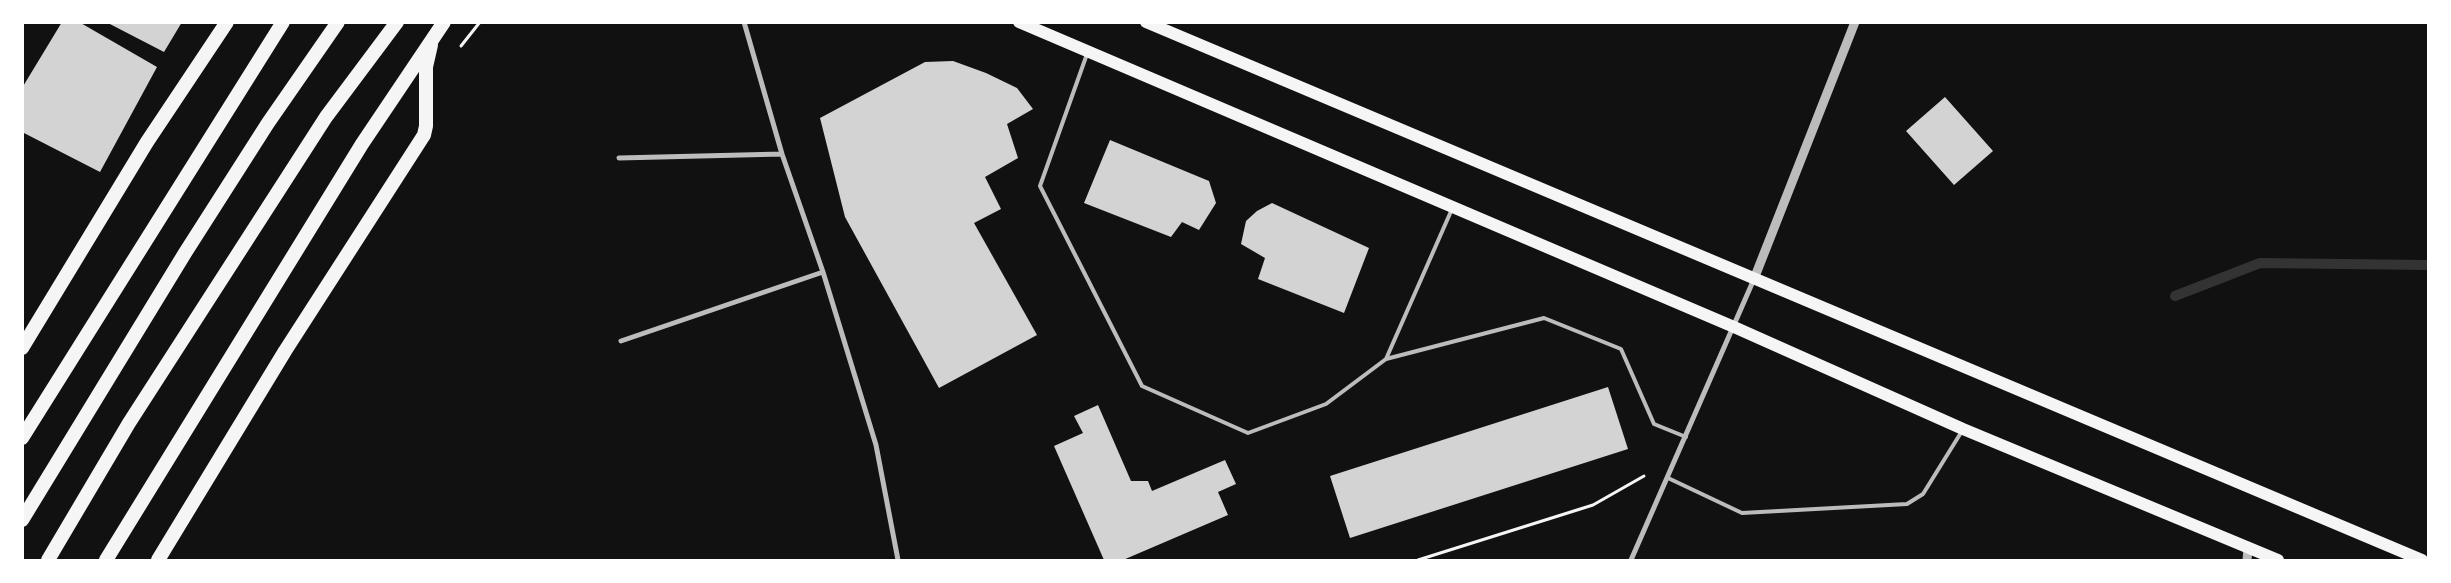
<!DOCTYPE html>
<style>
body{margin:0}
#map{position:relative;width:2451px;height:583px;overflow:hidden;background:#111;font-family:Figtree,sans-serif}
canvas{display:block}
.frame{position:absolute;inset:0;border:24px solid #fff;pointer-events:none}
</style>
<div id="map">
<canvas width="2451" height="583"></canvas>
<div class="frame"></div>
</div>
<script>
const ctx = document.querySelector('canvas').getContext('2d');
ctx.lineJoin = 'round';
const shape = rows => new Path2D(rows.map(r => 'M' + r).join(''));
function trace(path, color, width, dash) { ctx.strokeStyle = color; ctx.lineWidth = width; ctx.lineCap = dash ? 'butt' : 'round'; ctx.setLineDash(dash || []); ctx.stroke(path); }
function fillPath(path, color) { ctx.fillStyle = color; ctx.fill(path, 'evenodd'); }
trace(shape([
 [2175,296,2260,263,2428,265]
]), '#333', 10);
fillPath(shape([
 [62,22,79,22,157,67,100,172,22,132,22,88],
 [106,22,182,22,164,52],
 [953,61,986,73,1017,88,1033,109,1007,124,1018,158,985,177,1001,209,974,223,1037,335,939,388,845,217,820,118,925,62],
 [1945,97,1993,151,1954,185,1906,131],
 [1110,140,1209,181,1216,203,1199,230,1182,222,1171,237,1084,203],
 [1272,203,1369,248,1344,313,1258,279,1265,258,1241,244,1246,221,1257,211],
 [1608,387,1628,449,1350,538,1330,476],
 [1098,405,1131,481,1148,481,1152,491,1225,460,1236,484,1218,492,1228,515,1123,560,1104,560,1054,446,1083,433,1074,416]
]), '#d3d3d3');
trace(shape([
 [461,46,480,22],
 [1418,560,1593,505,1644,476]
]), '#f5f5f5', 3);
trace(shape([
 [1087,54,1040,186,1142,386,1248,433,1326,404,1386,359,1452,209],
 [1386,359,1544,318,1621,349,1654,424,1686,437],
 [1668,478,1742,513,1907,504,1923,494,1962,431]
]), '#bcbcbc', 4);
trace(shape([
 [744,22,782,154,823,272,876,445,898,560],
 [619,158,782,154],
 [621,341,823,272],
 [1631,560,1754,279]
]), '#bcbcbc', 5);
trace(shape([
 [1754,279,1855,22],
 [2247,560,2248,548]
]), '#bcbcbc', 9);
trace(shape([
 [1019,22,1734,327,1963,429,2278,560],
 [1146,22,2422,560]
]), '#f5f5f5', 12);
trace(shape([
 [22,348,147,142,227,22],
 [22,438,283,22],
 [22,520,185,253,268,123,338,22],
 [48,560,129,423,326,117,397,22],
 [106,560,362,144,444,22],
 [158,560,285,351,424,135,426,126,426,67,431,45]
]), '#f5f5f5', 14);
</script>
